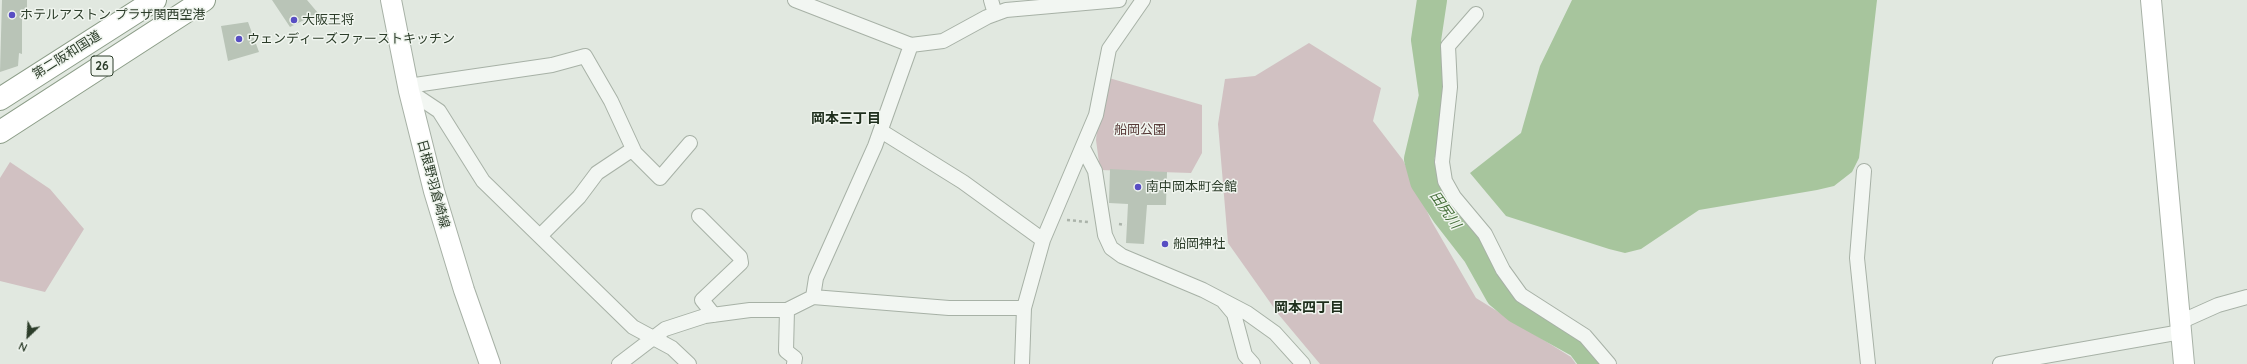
<!DOCTYPE html>
<meta charset="utf-8">
<style>
body{margin:0}
#map{position:relative;width:2247px;height:364px;overflow:hidden;background:#e1e8e0;font-family:Quicksand,sans-serif}
canvas{display:block}
.north{position:absolute;left:8px;top:316px;width:40px;height:40px;-webkit-text-stroke:3px #f0f5ef;paint-order:stroke;rotate:205deg;font-size:11px;font-weight:700;line-height:16px;text-align:center;color:#2c3d2a}
.north::after{content:'';display:block;margin:auto;width:14px;height:18px;background:#2c3d2a;clip-path:polygon(50% 0,100% 100%,50% 72%,0 100%)}
</style>
<div id="map">
<canvas width="2247" height="364"></canvas>
<div class="north">N</div>
</div>
<script>
const ctx = document.querySelector('canvas').getContext('2d');
ctx.lineJoin = 'round';
function fillPath(path, color) { ctx.fillStyle = color; ctx.fill(path, 'evenodd'); }
const shape = rows => new Path2D(rows.map(r => 'M' + r).join(''));
function trace(path, color, width, dash) { ctx.strokeStyle = color; ctx.lineWidth = width; ctx.lineCap = dash ? 'butt' : 'round'; ctx.setLineDash(dash || []); ctx.stroke(path); }
function write(font, color, halo, rows, align = 'center') {
  ctx.font = font + ' Quicksand,"Noto Sans JP",sans-serif'; ctx.lineWidth = 3; ctx.setLineDash([]); ctx.textBaseline = 'middle'; ctx.strokeStyle = halo; ctx.fillStyle = color; for (const [text, x, y, turn = 0] of rows) {
    ctx.save(); ctx.translate(x, y); ctx.rotate((+turn || 0) * Math.PI / 180); ctx.textAlign = isNaN(turn) ? turn : align; if (halo) ctx.strokeText(text, 0, 0); ctx.fillText(text, 0, 0); ctx.restore();
  }
}
fillPath(shape([
 [1309,43,1381,88,1373,121,1403,160,1432,222,1476,298,1571,357,1576,364,1320,364,1279,315,1228,243,1218,124,1225,79,1255,76],
 [1109,78,1202,105,1202,153,1191,173,1100,170,1096,140,1099,112],
 [10,162,50,189,84,229,45,292,0,281,0,178]
]), '#d1c1c2');
fillPath(shape([
 [1572,0,1877,0,1859,158,1852,172,1834,186,1817,190,1699,210,1641,249,1625,253,1609,249,1506,216,1470,173,1521,133,1540,66]
]), '#a7c59d');
trace(shape([
 [1432,0,1426,40,1434,96,1419,159,1425,181,1446,213,1477,253,1500,294,1518,309,1581,344,1596,364]
]), '#a7c59d', 30);
fillPath(shape([
 [2,0,27,0,27,18,22,18,22,54,19,53,18,66,0,72],
 [272,0,307,0,318,13,290,27],
 [248,22,259,52,228,61,221,26],
 [1110,169,1167,172,1166,205,1147,205,1144,244,1126,243,1128,204,1109,203]
]), '#b9c4b7');
const street = shape([
 [795,0,911,45,943,41,987,17,1006,10,1119,0],
 [991,0,995,14],
 [1476,14,1448,46,1450,87,1442,162,1445,181,1454,197,1485,234,1503,270,1521,295,1585,336,1609,364],
 [408,86,552,65,585,56,611,101,635,153,660,178,690,143],
 [409,91,439,111,483,181,633,327,672,348,689,364],
 [881,131,963,182,1043,240],
 [1083,148,1095,171,1105,235,1111,248,1122,256,1203,290,1247,313,1275,333,1303,364],
 [1864,171,1857,258,1868,364],
 [699,216,740,257,741,263,702,300,714,315],
 [540,236,579,197,597,173,633,149],
 [813,297,816,278,875,146,911,45],
 [1224,302,1234,314,1245,355,1253,364],
 [2180,322,2218,305,2247,297],
 [619,364,665,329,705,316,750,310,787,310],
 [794,364,795,358,786,351,787,310,813,297,949,308,1024,308],
 [1022,364,1024,308,1043,240,1096,115,1109,49,1143,0],
 [2000,364,2181,332]
]);
const secondary = shape([
 [391,0,409,91,434,191,464,290,490,364],
 [2151,0,2184,364]
]);
const highway = shape([
 [0,99,155,0],
 [0,132,204,0]
]);
trace(street, '#a7b1a6', 16);
trace(secondary, '#a7b1a6', 22);
trace(highway, '#8c9d88', 24);
trace(shape([
 [1067,220,1088,222],
 [1119,224,1125,225]
]), '#abb3aa', 2.5, [3, 3]);
trace(street, '#f2f6f2', 14);
trace(secondary, '#fff', 20);
trace(highway, '#fff', 22);
for (const [x, y, r, color] of [
 [12,15,4,"#584ec3"],
 [294,20,4,"#584ec3"],
 [239,39,4,"#584ec3"],
 [1138,187,4,"#584ec3"],
 [1165,244,4,"#584ec3"]
]) { const dot = new Path2D(); dot.arc(x, y, r, 0, 2 * Math.PI); ctx.fillStyle = color; ctx.fill(dot); trace(dot, '#f0f5ef', 1.5); }
for (const [x, y, w] of [
 [102,66,22]
]) { const box = new Path2D(); box.roundRect(x - w / 2, y - 10, w, 20, 3); ctx.fillStyle = '#f0f5ef'; ctx.fill(box); trace(box, '#2c3d2a', 1); }
write('bold 12px', '#2c3d2a', null, [
 ["26",102,66]
]);
write('13px', '#2c3d2a', '#f0f5ef', [
 ["ホテルアストン プラザ関西空港",20,15],
 ["大阪王将",302,20],
 ["ウェンディーズファーストキッチン",247,39],
 ["南中岡本町会館",1146,187],
 ["船岡神社",1173,244]
], 'left');
write('13px', '#2c3d2a', '#f0f5ef', [
 ["第二阪和国道",67,55,-32],
 ["日根野羽倉崎線",433,184,75]
]);
write('13px', '#583a38', '#f0f5ef', [
 ["船岡公園",1140,130]
]);
write('bold 14px', '#1e2e1c', '#f0f5ef', [
 ["岡本三丁目",846,119],
 ["岡本四丁目",1309,308]
]);
write('italic 14px', '#436e37', '#f0f5ef', [
 ["田尻川",1445,210,55]
]);
</script>
